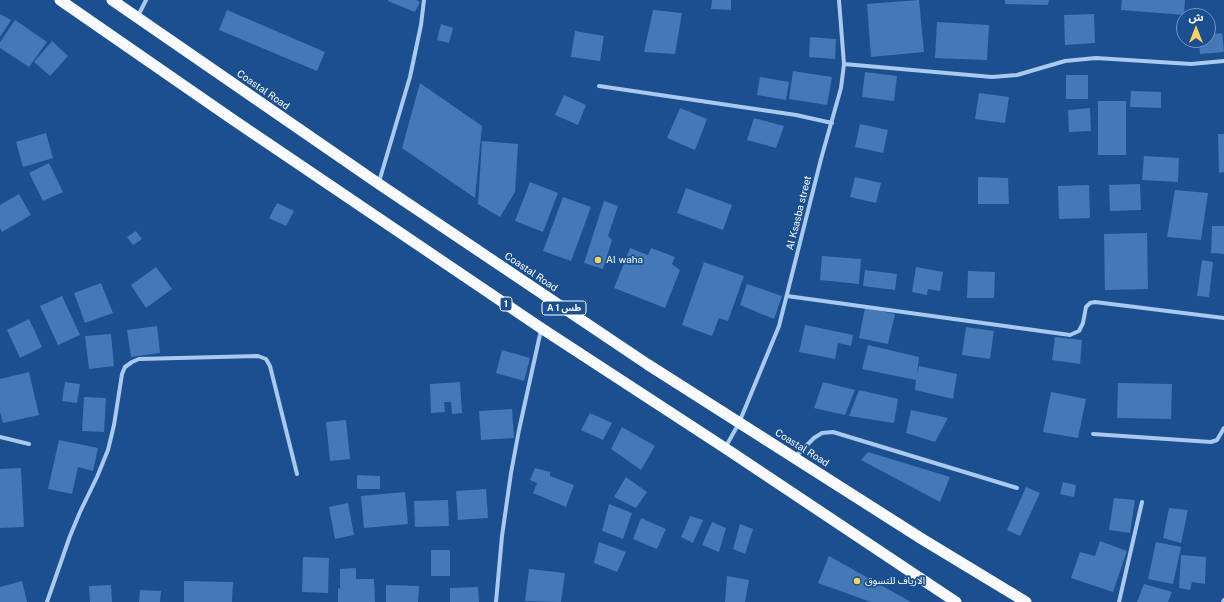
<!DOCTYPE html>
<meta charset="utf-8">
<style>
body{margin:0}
#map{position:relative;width:1224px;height:602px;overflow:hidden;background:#1b4f8f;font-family:"Public Sans","Noto Sans Arabic",sans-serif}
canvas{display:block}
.north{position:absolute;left:1176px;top:8px;width:40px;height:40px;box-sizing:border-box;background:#1b4f8f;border:1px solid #7695bc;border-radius:50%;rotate:0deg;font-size:11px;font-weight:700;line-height:16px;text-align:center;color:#fff}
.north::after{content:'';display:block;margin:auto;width:14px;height:18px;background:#ffd166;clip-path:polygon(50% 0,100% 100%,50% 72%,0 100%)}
</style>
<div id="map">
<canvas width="1224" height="602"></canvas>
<div class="north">ش</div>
</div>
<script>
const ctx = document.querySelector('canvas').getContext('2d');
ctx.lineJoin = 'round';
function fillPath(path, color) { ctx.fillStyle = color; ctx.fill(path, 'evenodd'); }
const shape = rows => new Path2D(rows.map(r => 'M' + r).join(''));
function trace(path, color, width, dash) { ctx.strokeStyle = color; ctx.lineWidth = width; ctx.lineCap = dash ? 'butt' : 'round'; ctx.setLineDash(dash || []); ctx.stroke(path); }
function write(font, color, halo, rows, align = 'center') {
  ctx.font = font + ' "Public Sans","Noto Sans Arabic",sans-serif'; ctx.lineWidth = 3.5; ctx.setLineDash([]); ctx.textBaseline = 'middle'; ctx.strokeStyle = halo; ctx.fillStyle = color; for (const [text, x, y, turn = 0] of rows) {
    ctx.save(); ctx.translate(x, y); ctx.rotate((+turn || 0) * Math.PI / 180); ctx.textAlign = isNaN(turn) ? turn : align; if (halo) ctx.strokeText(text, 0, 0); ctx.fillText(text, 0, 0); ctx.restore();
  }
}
fillPath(shape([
 [388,0,416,0,420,2,415,12,388,1],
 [712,0,731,0,731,10,711,9],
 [919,0,924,52,871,57,867,4],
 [1005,0,1049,0,1048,5,1005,4],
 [1122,0,1185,0,1184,15,1121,10],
 [227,10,325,52,317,71,219,30],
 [653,10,682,13,675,54,644,52],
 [0,14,11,20,0,37],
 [1094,14,1095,43,1065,45,1064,15],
 [15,20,47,42,29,67,0,48,0,42],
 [937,22,989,25,987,60,935,58],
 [441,24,453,28,449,43,437,40],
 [575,31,604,36,600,61,571,57],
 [1222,33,1224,52,1200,54,1199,40,1208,40,1208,35],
 [810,37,836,39,835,59,809,57],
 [52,41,68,56,50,76,34,62],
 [793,71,832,77,827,105,789,99],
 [865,72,897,76,894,101,862,97],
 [1066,75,1088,75,1088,99,1066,99],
 [760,77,789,82,786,100,757,95],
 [420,83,482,126,475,198,402,148],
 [1131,91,1161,92,1161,108,1130,107],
 [979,93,1009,97,1005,123,975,119],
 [564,95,586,105,578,125,555,115],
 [1098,101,1126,101,1126,155,1098,155],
 [680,108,707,119,695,150,667,138],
 [1090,108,1091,131,1069,132,1068,110],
 [754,118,784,126,776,148,747,140],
 [860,124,888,130,883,153,855,147],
 [46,133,53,158,23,167,16,142],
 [1218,134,1224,134,1224,172,1219,173],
 [482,141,518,144,515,192,500,217,478,204],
 [1144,156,1179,158,1178,182,1142,180],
 [49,163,63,192,43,201,29,173],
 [855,177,881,183,876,203,850,197],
 [978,177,1008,178,1009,204,978,204],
 [530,182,558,193,543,232,515,221],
 [1140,184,1141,210,1110,211,1109,185],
 [1089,185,1090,218,1059,219,1058,186],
 [686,188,732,205,723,230,677,213],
 [1175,190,1208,193,1201,240,1167,237],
 [19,194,31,215,2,232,0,228,0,205],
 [563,197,591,207,571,261,543,251],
 [604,201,618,206,608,236,612,240,603,269,584,263],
 [277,203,294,211,286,226,269,218],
 [1212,226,1224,226,1224,254,1211,253],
 [136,231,142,239,133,245,127,237],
 [1147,233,1148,289,1105,290,1104,234],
 [630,248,648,255,651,248,675,257,672,264,680,270,665,308,614,288],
 [822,256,861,259,859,284,820,280],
 [1202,260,1213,262,1209,297,1197,296],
 [704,262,744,276,728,321,719,318,712,336,682,325],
 [156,267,172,289,146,308,131,285],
 [916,267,943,272,940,291,928,289,927,295,912,292],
 [865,270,897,274,895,290,863,286],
 [968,271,995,272,994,298,967,298],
 [101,283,113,313,85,323,74,293],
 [747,284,782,296,774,319,740,305],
 [62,296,80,335,58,345,40,306],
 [865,308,895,314,888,344,859,338],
 [29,319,42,347,20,358,7,330],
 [805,325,853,335,851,346,838,343,835,359,799,352],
 [157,326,160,353,131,357,127,330],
 [966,327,994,331,990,359,962,355],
 [111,334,114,366,89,369,85,336],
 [1055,337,1082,340,1080,364,1052,360],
 [868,345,919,357,917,376,919,366,957,374,953,399,915,390,916,380,862,369],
 [502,350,530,358,524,381,496,373],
 [29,372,39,415,3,423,0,412,0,379],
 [65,382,80,384,77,403,62,401],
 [460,382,462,413,452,414,451,402,444,402,445,412,431,413,430,384],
 [823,382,855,390,845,415,814,408],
 [1118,383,1172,384,1171,419,1117,418],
 [859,390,898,399,894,423,849,416],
 [1051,392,1086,399,1078,438,1043,432],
 [84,397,106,398,104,432,82,431],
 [512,409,514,438,481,440,479,411],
 [911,410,948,418,935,442,906,433],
 [590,413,612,423,603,440,581,430],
 [346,420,350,459,330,461,326,422],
 [622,427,655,446,641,470,611,449],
 [59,440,98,448,93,471,78,467,72,494,48,489],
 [868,452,950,477,940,502,861,460],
 [21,468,24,527,0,528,0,469],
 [535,468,550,472,550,476,574,485,566,507,533,493,537,483,530,480],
 [357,475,380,476,380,489,357,489],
 [626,477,647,492,636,508,614,497],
 [1063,482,1076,485,1074,497,1060,494],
 [1026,487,1040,493,1020,536,1007,530],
 [486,489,488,518,458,520,456,491],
 [405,492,408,524,364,528,361,496],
 [1114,498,1135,500,1130,533,1109,530],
 [448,500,449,526,415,527,414,501],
 [348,503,354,535,335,539,329,507],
 [609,504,632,513,623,539,602,531],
 [1169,508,1188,510,1181,543,1163,538],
 [690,516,703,520,693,543,681,537],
 [641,518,666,529,657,549,633,539],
 [712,522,726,528,719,552,702,545],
 [740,524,753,529,745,554,733,549],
 [1100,541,1127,551,1113,592,1071,578,1080,552,1095,556],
 [599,542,626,552,617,572,594,563],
 [1156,542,1181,547,1173,584,1148,579],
 [431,550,450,550,450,576,431,576],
 [1181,555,1206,557,1205,584,1192,582,1190,590,1179,588],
 [829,556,911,602,871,602,818,583],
 [303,557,329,558,328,593,302,592],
 [356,568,356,579,374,579,375,602,338,602,338,588,340,589,340,569],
 [529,569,565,573,561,602,525,601],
 [727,576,749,580,745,602,725,602],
 [22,581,27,602,0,602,0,587],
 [184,581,233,582,232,602,184,602],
 [1144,584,1172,592,1168,602,1137,602],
 [111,585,112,602,90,602,89,586],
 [386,585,419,586,418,602,386,602],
 [478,587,479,602,450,602,450,588],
 [140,590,161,591,160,602,139,602]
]), '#4478b7');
trace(shape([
 [138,16,146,0],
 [844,64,992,77,1017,75,1065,61,1096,58,1191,64,1224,61],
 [599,86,796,115,832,123],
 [379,182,410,77,421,25,424,0],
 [787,296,1070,335,1079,331,1083,323,1086,307,1090,303,1095,302,1224,318],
 [1093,434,1211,442,1217,440,1224,428],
 [0,437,29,444],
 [725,448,739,423,779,326,821,159,841,88,844,64,839,0],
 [795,457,814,438,822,433,833,432,1017,488],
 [47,602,70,536,80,512,97,477,108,450,114,425,122,374,125,367,132,362,139,359,258,356,266,359,270,366,297,474],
 [496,602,502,536,511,473,519,430,541,330],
 [1119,602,1142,502],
 [1223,602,1224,600]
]), '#a9c9ee', 4);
trace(shape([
 [60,0,232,119,541,328,725,448,956,602],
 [112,0,379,184,647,364,922,539,1026,602]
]), '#f8faff', 11);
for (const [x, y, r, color] of [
 [598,260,4,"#ffd166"],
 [857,581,4,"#ffd166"]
]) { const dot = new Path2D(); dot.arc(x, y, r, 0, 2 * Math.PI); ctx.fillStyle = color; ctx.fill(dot); trace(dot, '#1b4f8f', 1.5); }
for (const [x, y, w] of [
 [506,304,12],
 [564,308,44]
]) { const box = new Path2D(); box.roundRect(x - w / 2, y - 7, w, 14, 3); ctx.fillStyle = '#1b4f8f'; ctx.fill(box); trace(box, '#fff', 1); }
write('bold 9px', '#fff', null, [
 ["1",506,304],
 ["A 1 طس",564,308]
]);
write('10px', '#fff', '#1b4f8f', [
 ["Coastal Road",263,90,35],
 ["Al Ksasba street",799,213,-76],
 ["Coastal Road",531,272,34],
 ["Coastal Road",802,448,32]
]);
write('10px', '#fff', '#1b4f8f', [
 ["Al waha",606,260],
 ["الارياف للتسوق",865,581]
], 'left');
</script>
